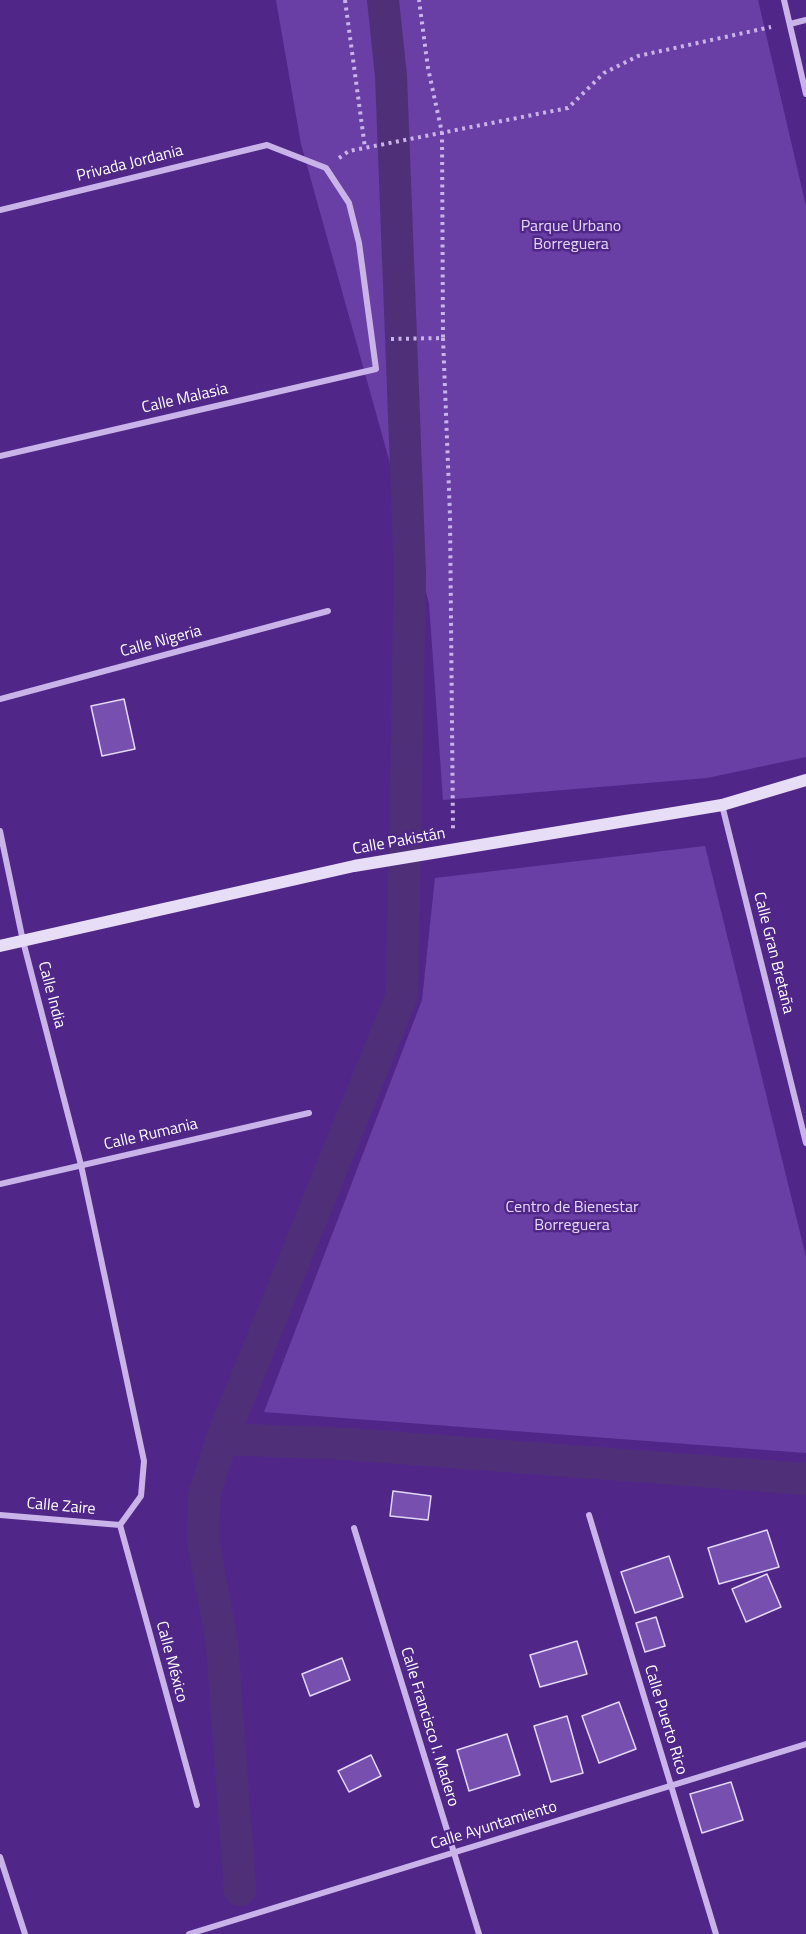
<!DOCTYPE html>
<meta charset="utf-8">
<style>
body{margin:0}
canvas{display:block;background:#502788}
</style>
<canvas width="806" height="1934"></canvas>
<script>
const ctx = document.querySelector('canvas').getContext('2d');
ctx.lineJoin = 'round';
function fillPath(path, color) { ctx.fillStyle = color; ctx.fill(path, 'evenodd'); }
const shape = rows => new Path2D(rows.map(r => 'M' + r).join(''));
function trace(path, color, width, dash) { ctx.strokeStyle = color; ctx.lineWidth = width; ctx.lineCap = dash ? 'butt' : 'round'; ctx.setLineDash(dash || []); ctx.stroke(path); }
function write(font, color, halo, rows, align = 'center') {
  ctx.font = font + ' "Titillium Web",sans-serif'; ctx.lineWidth = 5; ctx.setLineDash([]); ctx.textBaseline = 'middle'; ctx.strokeStyle = halo; ctx.fillStyle = color; for (const [text, x, y, turn = 0] of rows) {
    ctx.save(); ctx.translate(x, y); ctx.rotate((+turn || 0) * Math.PI / 180); ctx.textAlign = isNaN(turn) ? turn : align; if (halo) ctx.strokeText(text, 0, 0); ctx.fillText(text, 0, 0); ctx.restore();
  }
}
fillPath(shape([
 [276,0,758,0,806,206,806,757,707,778,443,800,429,603,301,144],
 [705,846,806,1257,806,1453,264,1412,422,1000,435,878]
]), '#693fa6');
trace(shape([
 [222,1439,348,1444,806,1479],
 [240,1890,222,1643,203,1541,204,1496,222,1439,402,995,410,573,391,76,383,0]
]), '#4f3078', 32);
const building = shape([
 [124,699,135,749,102,756,91,706,124,699],
 [393,1491,431,1496,428,1520,390,1516,393,1491],
 [767,1530,779,1567,719,1584,708,1548,767,1530],
 [669,1556,683,1597,635,1613,621,1572,669,1556],
 [767,1574,781,1607,746,1622,732,1589,767,1574],
 [656,1617,665,1646,645,1652,636,1623,656,1617],
 [577,1641,587,1674,540,1687,530,1655,577,1641],
 [342,1658,350,1680,310,1696,302,1674,342,1658],
 [619,1702,636,1749,599,1763,582,1716,619,1702],
 [567,1716,583,1773,551,1782,534,1726,567,1716],
 [507,1734,520,1775,469,1791,457,1750,507,1734],
 [371,1755,381,1776,349,1792,338,1771,371,1755],
 [731,1782,743,1820,702,1833,690,1794,731,1782]
]);
fillPath(building, '#7750af');
trace(building, '#e4d7f7', 1.5);
trace(shape([
 [345,0,365,148],
 [339,158,349,151,568,108,604,73,638,56,771,27],
 [443,338,450,515,453,829],
 [391,339,443,338,442,133,428,68,419,0]
]), '#c9b3e9', 4, [3, 4.5]);
trace(shape([
 [784,0,806,94],
 [790,24,806,20],
 [0,210,267,145,326,168,349,203,359,243,376,369,0,456],
 [0,699,328,611],
 [722,805,806,1143],
 [0,831,23,941,81,1165,144,1461,141,1496,120,1525],
 [0,1184,309,1113],
 [0,1515,120,1525],
 [589,1515,716,1934],
 [120,1525,197,1805],
 [354,1528,479,1934],
 [0,1857,25,1934],
 [189,1934,806,1744]
]), '#c9b3e9', 6);
trace(shape([
 [0,946,354,866,722,805,806,780]
]), '#e8ddf7', 12);
write('16px', '#fff', '#502788', [
 ["Privada Jordania",130,164,-14],
 ["Calle Malasia",185,399,-13],
 ["Calle Nigeria",161,642,-15],
 ["Calle Pakistán",399,842,-10],
 ["Calle Gran Bretaña",773,953,76],
 ["Calle India",51,995,75],
 ["Calle Rumania",151,1135,-13],
 ["Calle Zaire",61,1507,5],
 ["Calle México",171,1662,75],
 ["Calle Puerto Rico",665,1720,73],
 ["Calle Francisco I. Madero",429,1727,73],
 ["Calle Ayuntamiento",494,1826,-17]
]);
write('16px', '#e4d7f7', '#502788', [
 ["Parque Urbano",571,227],
 ["Borreguera",571,245],
 ["Centro de Bienestar",572,1208],
 ["Borreguera",572,1226]
]);
</script>
